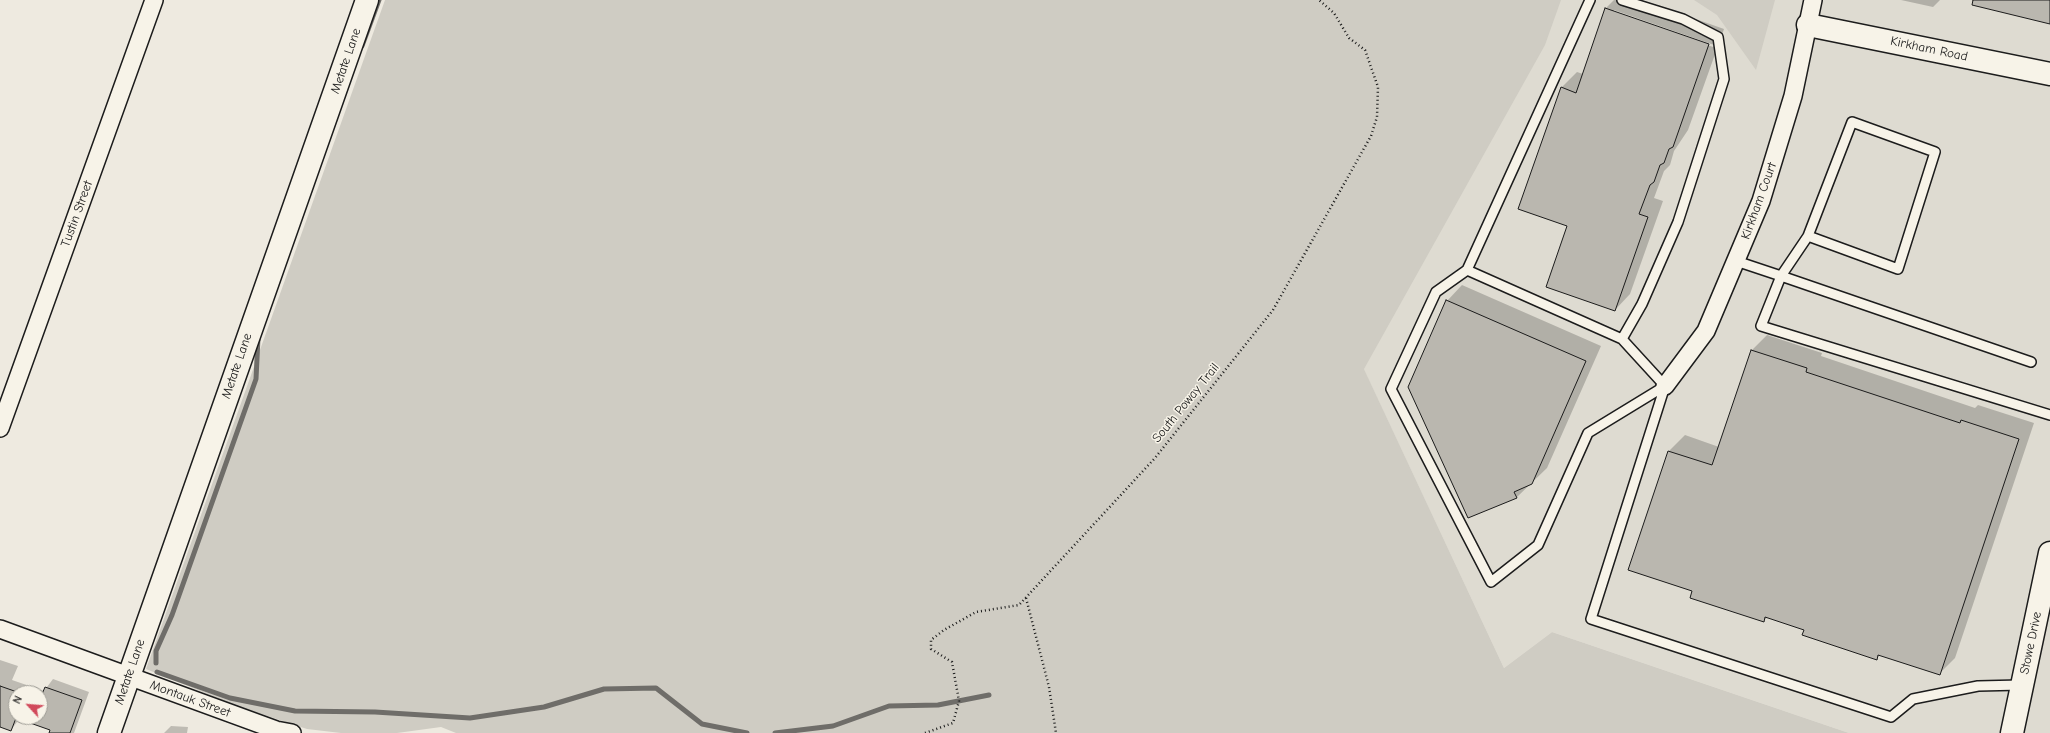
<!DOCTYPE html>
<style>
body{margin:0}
#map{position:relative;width:2050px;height:733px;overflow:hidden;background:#eeeae0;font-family:"Comic Neue",sans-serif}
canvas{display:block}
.north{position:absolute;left:8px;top:685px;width:40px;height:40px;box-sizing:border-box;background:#f7f3e8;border:1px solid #9f9d96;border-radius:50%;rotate:296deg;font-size:11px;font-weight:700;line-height:16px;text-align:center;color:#1c1c1c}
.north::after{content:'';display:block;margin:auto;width:14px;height:18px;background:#d1495b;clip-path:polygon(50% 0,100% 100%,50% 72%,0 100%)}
</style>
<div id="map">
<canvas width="2050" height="733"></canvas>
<div class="north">N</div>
</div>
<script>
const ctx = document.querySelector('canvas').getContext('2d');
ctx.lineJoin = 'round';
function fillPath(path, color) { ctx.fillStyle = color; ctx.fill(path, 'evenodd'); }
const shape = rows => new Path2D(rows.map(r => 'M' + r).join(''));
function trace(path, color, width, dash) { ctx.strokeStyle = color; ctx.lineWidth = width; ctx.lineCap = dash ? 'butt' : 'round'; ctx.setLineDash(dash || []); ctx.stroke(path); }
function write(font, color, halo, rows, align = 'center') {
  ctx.font = font + ' "Comic Neue",sans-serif'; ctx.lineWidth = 3; ctx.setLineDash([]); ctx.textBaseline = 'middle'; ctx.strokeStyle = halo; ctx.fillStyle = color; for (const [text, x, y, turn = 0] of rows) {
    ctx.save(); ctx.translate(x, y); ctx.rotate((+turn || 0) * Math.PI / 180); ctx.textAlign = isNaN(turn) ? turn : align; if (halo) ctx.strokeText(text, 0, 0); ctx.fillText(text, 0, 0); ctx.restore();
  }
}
fillPath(shape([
 [1486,0,2050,0,2050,733,1849,733,1552,632,1504,668,1314,263]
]), '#dedbd1');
fillPath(shape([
 [385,0,1561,0,1545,45,1364,369,1504,668,1552,632,1849,733,456,733,441,727,397,733,341,733,307,729,237,706,146,669],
 [1694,0,1775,0,1756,70,1717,15]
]), '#cfccc3');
fillPath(shape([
 [1614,0,1642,0,1724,29,1688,130,1674,151,1670,165,1664,171,1654,198,1663,201,1630,294,1615,310,1569,225,1561,88,1577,72,1583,74,1606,8],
 [1614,10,1714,45,1713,47,1614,12],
 [1901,0,1940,0,1933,7],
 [1462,285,1601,346,1547,468,1517,497,1469,517,1447,301],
 [1767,335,1822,353,1821,356,1975,408,1978,405,2034,423,1955,658,1939,674,1881,654,1876,659,1805,629,1768,617,1763,621,1693,591,1629,570,1669,451,1685,435,1719,447,1752,350],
 [0,660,18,666,12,680,44,691,53,679,89,692,74,733,50,733,51,730,20,718,11,730,0,726],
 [16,693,40,693,40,717,16,717],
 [171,726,188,727,187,733,164,733]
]), '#0003');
trace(shape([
 [362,46,379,0],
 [156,663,156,651,172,615,256,379,258,338],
 [157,672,230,698,295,711,375,712,470,718,544,707,604,689,656,688,702,724,747,733],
 [775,733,833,726,889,706,938,705,989,695]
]), '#6f6d69', 5);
const building = shape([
 [1973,0,2050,0,2050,24,1972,5,1973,0],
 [1605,8,1709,44,1673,147,1669,149,1664,163,1660,165,1654,182,1650,185,1639,214,1648,217,1615,311,1546,287,1567,226,1518,209,1561,87,1576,93,1605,8],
 [1446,300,1586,361,1532,484,1514,492,1517,498,1468,518,1408,387,1446,300],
 [1751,350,1807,368,1806,372,1960,423,1961,420,2019,439,1940,675,1878,655,1877,660,1802,635,1804,630,1765,617,1764,622,1690,598,1692,591,1628,570,1668,451,1712,465,1751,350],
 [0,686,20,693,16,693,16,717,40,717,40,699,45,687,82,700,70,733,49,733,50,730,16,718,11,731,0,727,0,686]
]);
fillPath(building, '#bab7af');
trace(building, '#1c1c1c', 1);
const lane = shape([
 [1590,0,1467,270,1622,339,1665,386],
 [1736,261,1781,276,1808,236,1852,122,1935,152,1898,269,1808,236],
 [1467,270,1436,292,1391,389,1491,582,1538,545,1588,433,1665,386],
 [1622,339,1642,304,1678,222,1724,79,1718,37,1683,19,1622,0],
 [2031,362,1781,276,1761,326,2050,415],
 [1665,386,1591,619,1891,717,1913,699,1978,686,2021,685]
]);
const street = shape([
 [1665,386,1706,331,1761,201,1793,96,1813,0],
 [0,428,154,0],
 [0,629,276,730,292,733]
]);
const secondary = shape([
 [1808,25,2050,74],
 [109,733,367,0],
 [2012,733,2050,553]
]);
trace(lane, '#1c1c1c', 12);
trace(street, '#1c1c1c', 20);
trace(secondary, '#1c1c1c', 25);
trace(shape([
 [1026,598,1049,687,1056,733],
 [925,733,953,723,959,701,952,662,931,649,931,640,944,630,976,612,1019,605,1155,458,1273,310,1371,136,1377,117,1378,87,1365,50,1349,38,1334,13,1319,0]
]), '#1c1c1c', 2.5, [1, 3]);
trace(lane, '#f7f3e8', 9);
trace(street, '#f7f3e8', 17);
trace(secondary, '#f7f3e8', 22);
write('13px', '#1c1c1c', '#f7f3e8', [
 ["Kirkham Road",1929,49,12],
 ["Metate Lane",346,61,-71],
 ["Kirkham Court",1759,201,-70],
 ["Tustin Street",77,214,-70],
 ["Metate Lane",237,366,-71],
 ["South Poway Trail",1186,403,-51],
 ["Stowe Drive",2031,643,-78],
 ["Metate Lane",130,672,-71],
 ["Montauk Street",190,699,20]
]);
</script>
